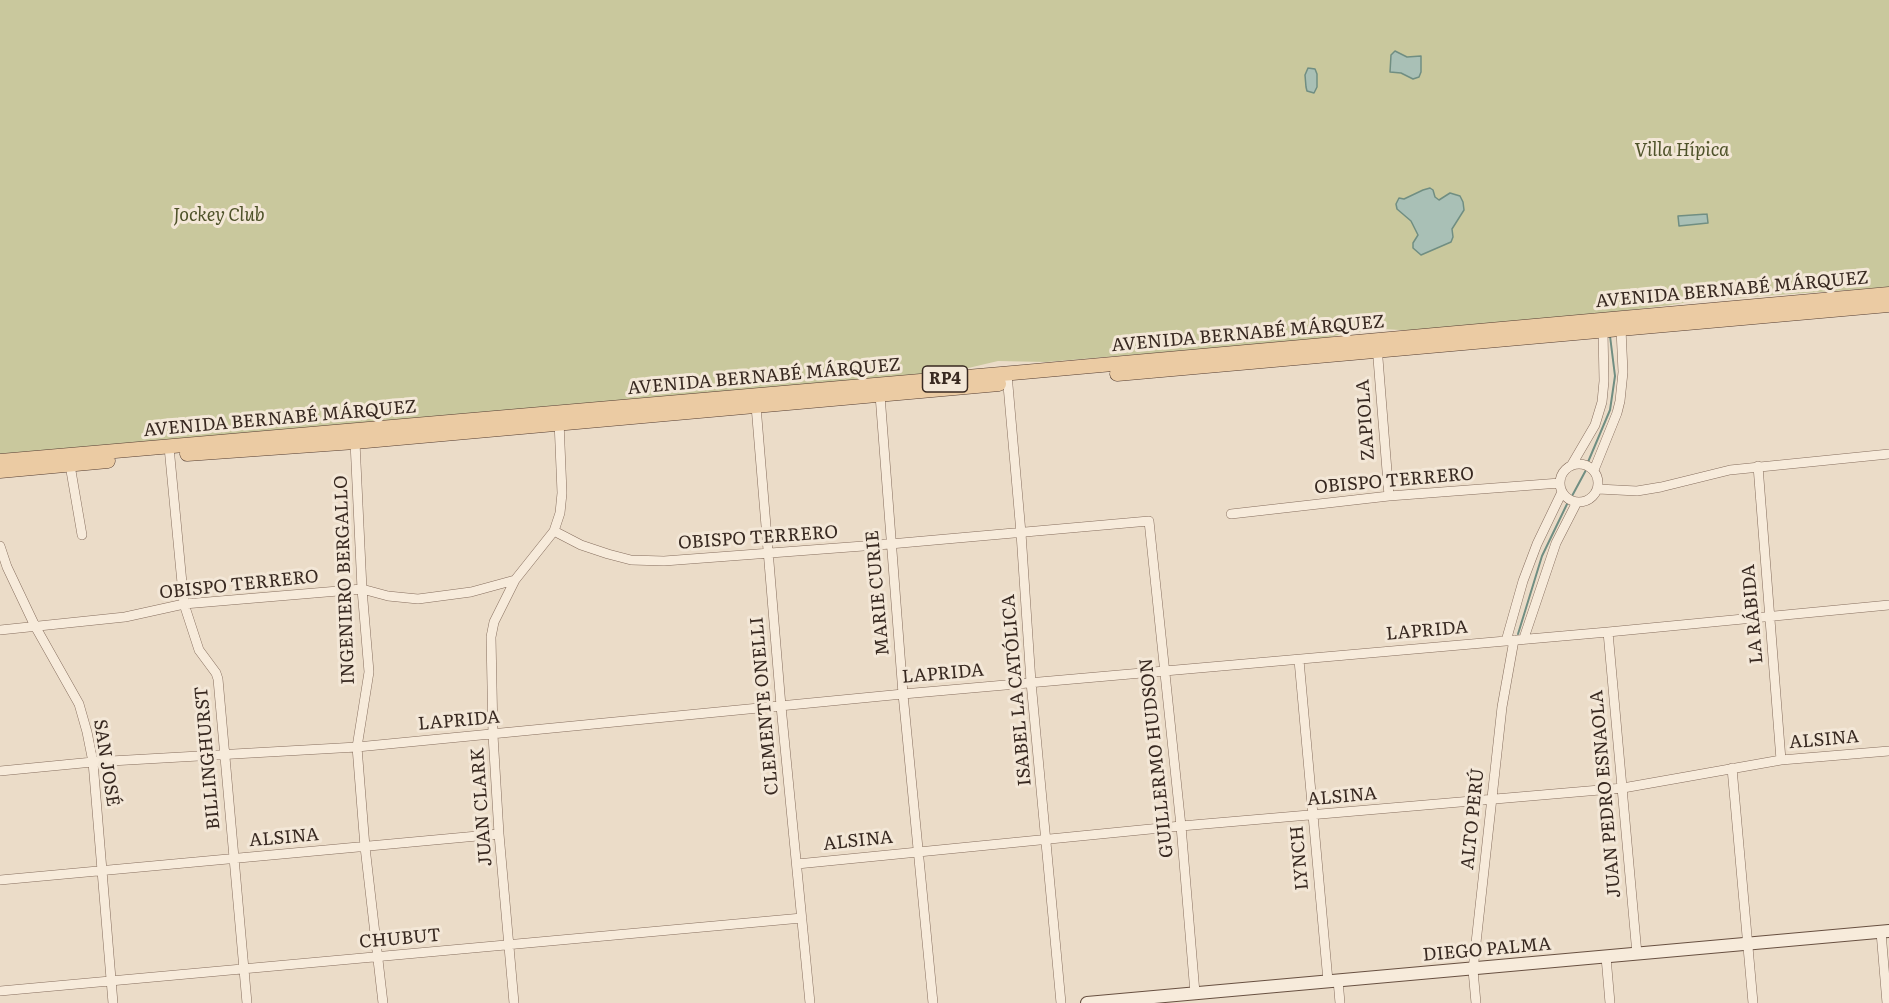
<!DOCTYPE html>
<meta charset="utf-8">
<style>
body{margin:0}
canvas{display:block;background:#ebdcc8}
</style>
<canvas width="1889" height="1003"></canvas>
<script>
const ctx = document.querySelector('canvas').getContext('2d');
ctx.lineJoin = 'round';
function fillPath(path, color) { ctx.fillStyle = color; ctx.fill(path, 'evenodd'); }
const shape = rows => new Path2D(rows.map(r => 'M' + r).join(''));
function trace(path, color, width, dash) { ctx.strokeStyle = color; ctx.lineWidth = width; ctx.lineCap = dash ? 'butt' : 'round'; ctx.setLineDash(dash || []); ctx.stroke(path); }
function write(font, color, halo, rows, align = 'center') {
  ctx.font = font + ' Literata,serif'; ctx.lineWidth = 6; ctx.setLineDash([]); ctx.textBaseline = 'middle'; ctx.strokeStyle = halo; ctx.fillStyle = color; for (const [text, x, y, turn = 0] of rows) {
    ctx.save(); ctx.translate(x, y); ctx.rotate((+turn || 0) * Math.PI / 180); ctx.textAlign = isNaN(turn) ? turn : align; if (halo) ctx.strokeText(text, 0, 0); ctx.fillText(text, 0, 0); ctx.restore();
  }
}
fillPath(shape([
 [0,0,1889,0,1889,287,1694,301,1671,305,1546,320,1416,331,1384,329,1346,333,1323,339,1046,362,998,361,947,373,588,406,558,405,505,412,0,454]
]), '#c9c89d');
const water = shape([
 [1395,51,1407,57,1421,56,1421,72,1419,77,1413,79,1401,73,1390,72,1391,55,1395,51],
 [1308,68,1315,69,1317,74,1317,87,1314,93,1307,91,1306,87,1305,75,1308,68],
 [1430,188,1433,190,1435,197,1439,200,1450,193,1460,196,1463,202,1464,210,1452,229,1453,237,1451,242,1421,255,1413,248,1413,243,1418,235,1411,221,1397,209,1396,204,1399,198,1404,199,1423,190,1430,188],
 [1707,214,1708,223,1679,226,1678,216,1707,214]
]);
fillPath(water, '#a9c0b6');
trace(water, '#708e82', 1.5);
trace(shape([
 [1588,462,1610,410,1615,376,1610,336],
 [1572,496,1586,470],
 [1518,634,1542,556,1568,502]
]), '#708e82', 2);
const street = shape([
 [1377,346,1389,496],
 [1007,374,1021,533,1031,682,1061,1003],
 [880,395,903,694,933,1003],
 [756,406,781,706,810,1003],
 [355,442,362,589,369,672,357,747,365,847,383,1003],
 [169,447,184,604,199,650,216,673,218,679,247,1003],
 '1560 483a19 19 0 1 1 38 0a19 19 0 1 1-38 0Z',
 [70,465,82,535],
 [1571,466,1595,425,1602,402,1604,381,1603,331],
 [1758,466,1781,760],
 [1594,470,1617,413,1620,401,1623,372,1621,329],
 [1598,489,1637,491,1661,487,1730,470,1889,454],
 [1231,514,1389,496,1560,483],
 [554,531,581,545,608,554,631,560,664,561,890,544,1149,521,1181,826,1195,993],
 [0,546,7,567,35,626,79,704,87,732,93,762,113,1003],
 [0,630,125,617,184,604,362,589,388,596,418,599,471,592,515,580],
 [1608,632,1637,954],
 [1524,638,1556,543,1577,502],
 [1506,641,1523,581,1537,544,1562,492],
 [1299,660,1328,981],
 [1732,768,1753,1003],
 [0,771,93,762,357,747,903,694,1608,632,1889,605],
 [797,864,1181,826,1623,788,1781,760,1889,751],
 [0,880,499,834],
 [1881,932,1887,1003],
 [1606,957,1610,1003],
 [1338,980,1340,1003],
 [0,991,802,918],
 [514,1003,499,834,493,735,491,637,494,622,515,580,554,531,560,513,562,493,559,421],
 [1476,1003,1473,970,1502,707,1514,640]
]);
const secondary = shape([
 [1087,1003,1889,931]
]);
const primary = shape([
 [1117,374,1889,305],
 [187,454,355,442,999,384],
 [0,461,1024,372,1889,294],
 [0,471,108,461]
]);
trace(street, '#866e5e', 10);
trace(secondary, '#685041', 14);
trace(primary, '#543d32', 15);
trace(street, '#f7ebdb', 9);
trace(secondary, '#f7ebdb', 12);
trace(primary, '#ebcba3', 14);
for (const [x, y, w] of [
 [945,379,45]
]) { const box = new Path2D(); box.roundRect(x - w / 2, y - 13, w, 26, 4.5); ctx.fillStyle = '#f3e7d7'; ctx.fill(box); trace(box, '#382921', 1.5); }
write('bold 16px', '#382921', null, [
 ["RP4",945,379]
]);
write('italic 18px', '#4e5229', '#f3e7d7', [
 ["Villa Hípica",1682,151],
 ["Jockey Club",219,216]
]);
write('18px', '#382921', '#f3e7d7', [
 ["AVENIDA BERNABÉ MÁRQUEZ",1732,290,-5],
 ["AVENIDA BERNABÉ MÁRQUEZ",1248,334,-5],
 ["AVENIDA BERNABÉ MÁRQUEZ",764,377,-5],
 ["AVENIDA BERNABÉ MÁRQUEZ",280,419,-5],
 ["ZAPIOLA",1366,420,-94],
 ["OBISPO TERRERO",1394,481,-5],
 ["OBISPO TERRERO",758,538,-4],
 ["INGENIERO BERGALLO",345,580,-92],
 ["OBISPO TERRERO",239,585,-6],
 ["MARIE CURIE",878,593,-95],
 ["LA RÁBIDA",1753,614,-95],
 ["LAPRIDA",1427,631,-5],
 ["LAPRIDA",943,674,-5],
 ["ISABEL LA CATÓLICA",1017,690,-95],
 ["CLEMENTE ONELLI",765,706,-95],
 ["LAPRIDA",459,721,-5],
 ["ALSINA",1824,740,-5],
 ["BILLINGHURST",208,758,-95],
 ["GUILLERMO HUDSON",1157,758,-96],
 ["SAN JOSÉ",106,763,81],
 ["JUAN PEDRO ESNAOLA",1606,794,-95],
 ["ALSINA",1342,797,-5],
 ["JUAN CLARK",482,807,-94],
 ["ALTO PERÚ",1473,819,-84],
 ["ALSINA",284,838,-5],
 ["ALSINA",858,841,-6],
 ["LYNCH",1300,858,-95],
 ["CHUBUT",400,939,-5],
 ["DIEGO PALMA",1487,950,-5]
]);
</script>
